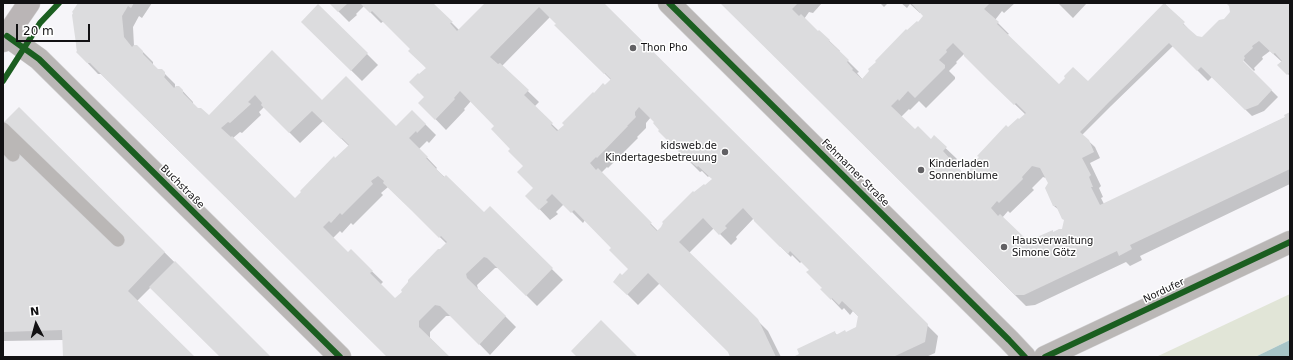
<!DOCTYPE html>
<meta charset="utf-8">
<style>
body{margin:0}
#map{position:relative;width:1293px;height:360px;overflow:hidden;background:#f6f5f9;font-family:"DejaVu Sans",sans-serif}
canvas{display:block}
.frame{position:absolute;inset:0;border:4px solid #121113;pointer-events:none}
.north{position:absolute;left:16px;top:304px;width:40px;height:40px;-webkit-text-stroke:3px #fff;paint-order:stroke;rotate:354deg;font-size:11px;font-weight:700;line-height:16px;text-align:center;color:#121113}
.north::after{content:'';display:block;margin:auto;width:14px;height:18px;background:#121113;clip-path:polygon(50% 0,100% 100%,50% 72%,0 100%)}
.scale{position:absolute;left:16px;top:24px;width:74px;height:18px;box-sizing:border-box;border:2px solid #121113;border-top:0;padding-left:5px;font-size:12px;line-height:14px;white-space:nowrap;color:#121113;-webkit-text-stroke:3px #fff;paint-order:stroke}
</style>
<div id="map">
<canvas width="1293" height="360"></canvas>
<div class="frame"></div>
<div class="north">N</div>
<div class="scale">20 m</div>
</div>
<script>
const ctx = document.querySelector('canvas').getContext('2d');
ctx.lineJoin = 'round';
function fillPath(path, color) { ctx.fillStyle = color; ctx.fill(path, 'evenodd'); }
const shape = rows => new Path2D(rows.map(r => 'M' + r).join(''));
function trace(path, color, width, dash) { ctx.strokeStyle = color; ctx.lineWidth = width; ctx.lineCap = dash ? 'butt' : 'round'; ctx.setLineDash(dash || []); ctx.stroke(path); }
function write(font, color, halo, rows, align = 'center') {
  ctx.font = font + ' "DejaVu Sans",sans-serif'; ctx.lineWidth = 3; ctx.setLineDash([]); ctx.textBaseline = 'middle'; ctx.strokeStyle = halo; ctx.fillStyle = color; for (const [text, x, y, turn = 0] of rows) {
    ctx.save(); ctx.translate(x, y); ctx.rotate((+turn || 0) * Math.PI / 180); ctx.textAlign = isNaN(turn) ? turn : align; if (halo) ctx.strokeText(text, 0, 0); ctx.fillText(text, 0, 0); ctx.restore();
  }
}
fillPath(shape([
 [1290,294,1290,340,1255,357,1156,357]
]), '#e1e5d7');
fillPath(shape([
 [1290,340,1290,357,1255,357]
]), '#a8c5c7');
fillPath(shape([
 [79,3,152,3,142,18,139,16,133,27,134,46,137,46,153,62,153,66,158,70,161,70,175,84,175,87,179,87,193,102,193,105,209,117,272,52,322,101,396,127,412,111,436,135,429,143,427,141,419,149,437,168,436,169,484,214,490,208,563,280,537,306,499,268,495,268,477,285,478,289,516,327,490,355,452,316,446,316,430,332,430,338,449,357,388,357,101,74,98,74,77,52,75,14],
 [264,107,300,143,323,121,349,146,295,199,233,138,240,132,242,133,261,115,259,112],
 [388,187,447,244,395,300,380,285,383,282,351,251,348,253,333,238,340,231,342,233,351,223,353,225,383,195,381,193],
 [330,3,432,3,459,30,486,3,602,3,938,336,935,353,926,357,795,357,835,333,837,335,847,333,857,328,859,317,853,311,850,315,844,308,842,310,822,289,823,288,810,270,802,261,800,263,792,255,791,257,755,221,754,218,736,237,737,239,731,245,714,228,689,253,768,331,781,357,731,357,728,351,660,283,638,305,625,292,622,276,630,269,613,248,585,220,583,223,564,204,556,212,558,214,550,220,527,196,535,188,525,166,495,126,471,101,464,109,465,110,446,130,420,103,425,97,419,76,427,69,412,49,384,21,381,23,364,6,356,14,357,15,349,22],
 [550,17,557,23,556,25,611,80,595,94,559,131,534,107,539,102,502,66],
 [651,117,670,142,700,172,702,171,708,177,709,176,713,179,705,187,694,193,658,231,601,173,607,167,608,168,638,138,637,137,646,128,646,123],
 [721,3,822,3,813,13,809,12,804,19,818,32,819,31,840,51,839,52,859,72,857,73,863,80,925,16,921,12,920,13,910,4,907,8,901,3,1015,3,1004,13,1002,11,995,20,1009,34,1007,35,1059,86,1088,83,1165,4,1196,37,1203,38,1224,20,1231,12,1230,6,1228,3,1290,3,1290,76,1279,65,1282,62,1270,51,1262,57,1263,59,1254,68,1255,70,1254,71,1238,55,1237,56,1278,97,1264,111,1252,116,1212,77,1208,81,1173,46,1111,106,1082,135,1095,147,1100,158,1090,163,1101,186,1099,188,1103,197,1101,198,1104,204,1286,117,1290,113,1290,184,1140,256,1142,260,1130,266,1126,262,1035,305,1026,306],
 [966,52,1001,91,1026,115,1008,129,965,176,953,162,957,159,934,137,931,141,915,131,901,117,909,109,910,110,919,101,926,108,955,79,955,77,949,71,957,63,956,62],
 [1043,177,1046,178,1049,183,1054,206,1059,210,1065,221,1063,231,1054,233,1031,245,1002,218,1008,211,1010,213,1034,190,1032,188],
 [880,3,888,3,884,7],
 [1058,3,1087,3,1073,18],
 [318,5,378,65,362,81,302,22],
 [3,155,148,236,270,357,222,357,151,287,137,301,192,357,64,357,63,340,3,341]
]), '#0003');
fillPath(shape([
 [78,3,134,3,131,8,128,6,122,16,124,37,132,47,134,45,137,45,143,51,143,54,158,69,162,69,165,72,165,76,164,77,174,88,176,86,179,86,183,90,183,93,198,108,201,108,209,115,272,50,322,100,346,76,396,126,412,110,426,124,417,133,416,131,409,138,428,157,426,158,444,177,446,175,484,212,490,206,553,268,526,296,487,258,484,257,466,274,467,278,506,316,479,345,440,306,435,305,419,321,419,327,450,357,387,357,103,76,90,63,87,63,76,52,77,51,72,15,73,13,72,12],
 [255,95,262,103,261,105,289,133,312,111,341,139,342,138,349,145,335,158,334,156,300,191,301,192,295,198,232,136,231,137,221,128,228,122,230,123,251,104,248,102],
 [378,176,384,181,383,183,411,210,439,238,441,236,447,242,440,249,438,249,408,280,408,282,401,290,402,292,395,298,370,273,373,271,351,249,348,252,323,227,329,221,331,223,340,213,342,215,373,184,371,181],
 [329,3,346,3,347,4,338,12],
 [360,3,433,3,453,22,450,23,457,31,485,3,604,3,928,324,925,342,893,357,793,357,799,354,797,349,835,331,836,335,845,330,846,332,856,327,858,316,842,301,839,305,832,298,831,300,820,289,822,288,806,272,809,270,790,251,788,254,780,246,780,247,754,221,754,220,743,208,725,226,727,228,719,235,703,218,679,242,758,319,776,357,730,357,728,352,648,273,627,295,613,282,620,273,622,275,628,269,609,250,611,248,574,210,571,213,552,194,546,200,548,202,539,210,525,196,533,188,517,172,523,166,508,151,510,149,491,129,494,126,460,91,454,98,455,99,435,120,418,103,424,97,409,82,418,73,419,74,426,68,408,51,410,49,372,11,370,13],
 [539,7,556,24,554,25,604,74,605,73,611,79,605,85,603,83,594,93,593,92,562,123,564,125,557,131,551,125,553,123,524,95,529,90,500,63,498,64,490,57],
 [639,107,654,122,653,123,659,130,658,131,689,162,690,161,697,167,698,166,712,179,705,185,704,184,694,192,693,191,662,222,663,223,661,227,657,231,650,224,652,223,598,168,596,170,590,163,596,157,597,158,628,126,627,126,636,117,635,115,635,112],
 [720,3,798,3,792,9,799,16,801,14,818,31,819,30,830,40,829,41,849,60,847,62,853,69,852,70,862,79,869,71,868,69,876,62,875,61,906,29,907,30,917,21,918,22,923,16,911,3,990,3,984,9,999,22,997,24,1059,84,1065,78,1064,76,1073,67,1088,81,1164,3,1185,22,1183,24,1197,36,1202,37,1219,20,1224,19,1230,12,1229,6,1226,3,1290,3,1290,72,1287,75,1277,65,1282,61,1275,53,1273,54,1259,41,1252,46,1253,48,1244,56,1245,58,1243,61,1272,90,1258,105,1245,110,1201,67,1197,71,1169,43,1108,103,1080,132,1089,140,1094,152,1082,158,1091,175,1089,177,1093,187,1091,187,1100,205,1285,117,1284,115,1290,112,1290,169,1130,245,1132,249,1119,256,1117,251,1024,295,1015,295],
 [953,43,964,54,964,56,989,81,1014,105,1016,103,1026,113,1019,119,1018,118,1008,127,1006,125,977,156,979,157,970,167,971,168,965,175,943,151,947,147,934,135,931,139,918,126,915,129,891,106,898,99,899,101,908,91,915,98,945,68,945,65,939,60,947,52,946,50],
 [1032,166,1040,168,1048,183,1045,188,1053,206,1056,206,1062,219,1064,220,1062,229,1059,229,1053,232,1053,230,1037,237,1029,246,1022,239,1024,237,1000,214,998,216,991,208,997,201,999,203,1023,179,1022,177],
 [318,4,368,53,351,71,301,22],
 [19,107,165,252,128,291,195,357,63,357,62,330,3,332,3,123],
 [175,261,271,357,220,357,149,287],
 [601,320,638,357,577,357,571,351]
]), '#dcdcde');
const lane = shape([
 [3,129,118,240],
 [3,144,13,155]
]);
const street = shape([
 [669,3,1009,340,1025,357],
 [7,36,39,59,340,357],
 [1045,357,1290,242]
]);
const secondary = shape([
 [3,41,29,3]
]);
trace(lane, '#d2d1d3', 14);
trace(street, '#d2d1d3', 23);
trace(secondary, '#d2d1d3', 23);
trace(lane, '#bab7b6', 13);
trace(street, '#bab7b6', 22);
trace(secondary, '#bab5b6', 22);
trace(shape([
 [669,3,1009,340,1025,357],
 [7,36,39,59,340,357],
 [3,81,40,23,59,3],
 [1045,357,1290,242]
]), '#1b5e20', 6);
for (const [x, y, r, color] of [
 [633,48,4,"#626164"],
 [725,152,4,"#626164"],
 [921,170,4,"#626164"],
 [1004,247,4,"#626164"]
]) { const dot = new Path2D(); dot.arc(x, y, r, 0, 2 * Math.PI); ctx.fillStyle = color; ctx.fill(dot); trace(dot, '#fff', 1.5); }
write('10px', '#121113', '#fff', [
 ["Thon Pho",641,48],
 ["kidsweb.de",717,146,"right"],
 ["Kindertagesbetreuung",717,158,"right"],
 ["Kinderladen",929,164],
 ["Sonnenblume",929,176],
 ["Hausverwaltung",1012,241],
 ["Simone Götz",1012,253]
], 'left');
write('10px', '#121113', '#fff', [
 ["Fehmarner Straße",855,173,45],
 ["Buchstraße",182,187,45],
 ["Nordufer",1164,291,-25]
]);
</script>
